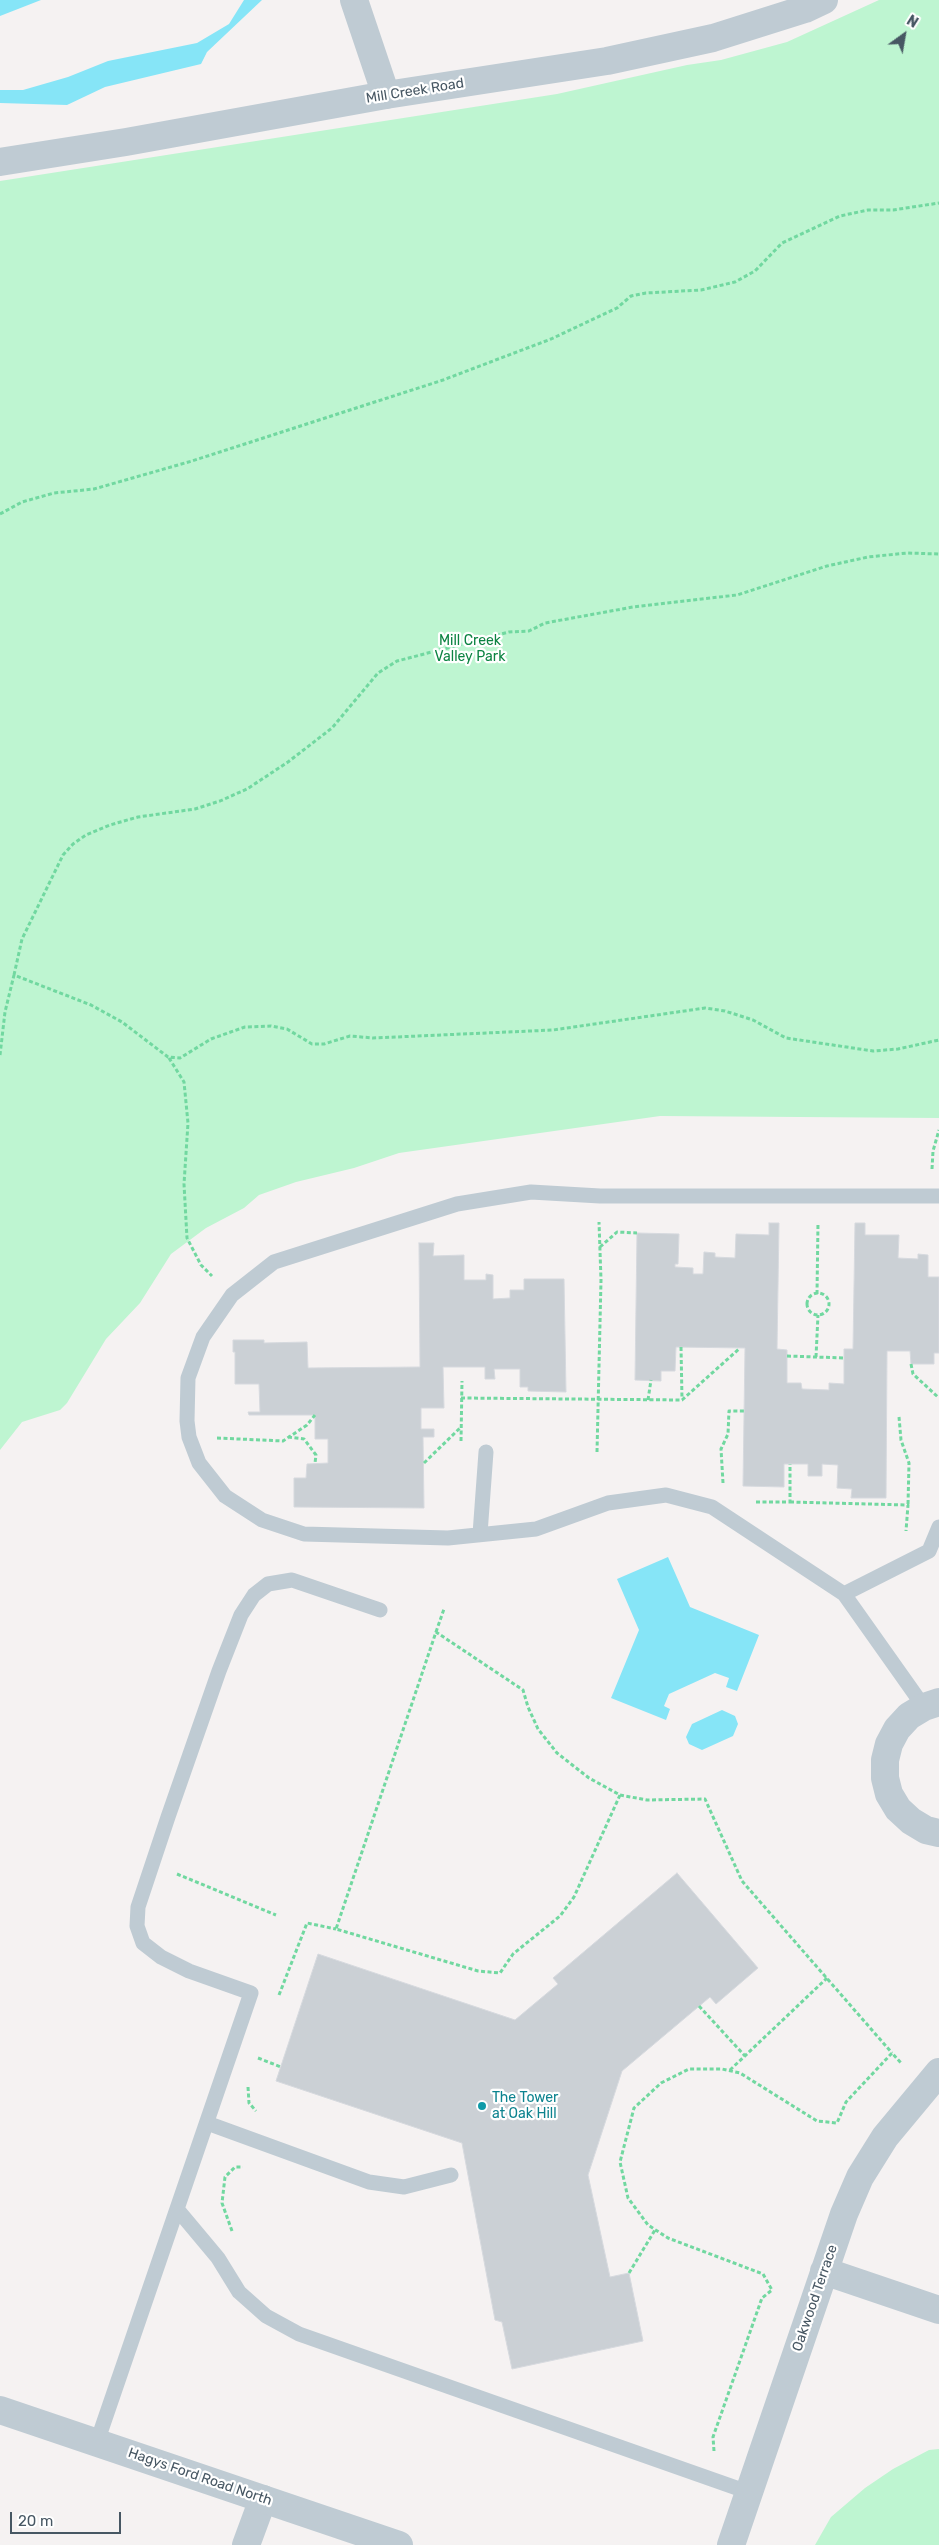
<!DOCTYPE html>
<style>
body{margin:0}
#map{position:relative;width:939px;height:2545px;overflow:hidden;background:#f5f2f2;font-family:Rubik,sans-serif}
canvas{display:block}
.north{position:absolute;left:879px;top:10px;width:50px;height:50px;-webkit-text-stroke:4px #fff;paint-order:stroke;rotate:32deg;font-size:14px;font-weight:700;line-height:20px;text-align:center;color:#475763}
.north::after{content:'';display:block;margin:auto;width:18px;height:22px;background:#475763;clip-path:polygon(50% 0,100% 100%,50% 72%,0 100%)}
.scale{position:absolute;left:10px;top:2512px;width:111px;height:22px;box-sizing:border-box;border:2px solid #475763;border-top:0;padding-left:6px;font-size:15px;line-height:18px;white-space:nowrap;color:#475763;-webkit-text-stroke:4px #fff;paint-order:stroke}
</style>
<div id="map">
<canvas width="939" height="2545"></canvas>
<div class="north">N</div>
<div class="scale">20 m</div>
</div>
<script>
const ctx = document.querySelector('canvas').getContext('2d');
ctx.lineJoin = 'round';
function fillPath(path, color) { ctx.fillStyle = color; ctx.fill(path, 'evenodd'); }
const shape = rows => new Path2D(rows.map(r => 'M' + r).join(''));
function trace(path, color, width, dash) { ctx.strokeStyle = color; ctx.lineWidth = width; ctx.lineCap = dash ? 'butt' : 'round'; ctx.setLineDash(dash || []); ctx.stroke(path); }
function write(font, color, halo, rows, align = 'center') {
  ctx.font = font + ' Rubik,sans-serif'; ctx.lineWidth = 4.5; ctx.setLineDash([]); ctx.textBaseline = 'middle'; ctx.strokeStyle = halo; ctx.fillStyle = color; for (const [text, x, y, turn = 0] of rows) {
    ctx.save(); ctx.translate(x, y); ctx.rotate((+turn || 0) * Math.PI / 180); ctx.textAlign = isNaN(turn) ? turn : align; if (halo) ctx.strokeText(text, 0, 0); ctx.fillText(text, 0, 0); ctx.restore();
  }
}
fillPath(shape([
 [879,0,939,0,939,1118,660,1116,399,1153,354,1168,296,1182,259,1195,244,1208,206,1228,171,1254,140,1303,106,1339,67,1403,60,1410,22,1422,0,1450,0,181,557,94,687,65,721,60,787,42],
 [939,2449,939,2545,815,2545,831,2517,865,2488,893,2469,929,2450]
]), '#bef5d1');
fillPath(shape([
 [0,0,41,0,0,16],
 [244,0,262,0,207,52,201,64,105,87,67,105,0,103,0,90,23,90,68,77,108,61,197,43,229,24],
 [668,1557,690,1607,759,1635,737,1691,726,1687,729,1678,715,1673,669,1694,664,1706,670,1709,666,1720,611,1698,639,1630,617,1579],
 [722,1710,735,1716,738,1724,733,1736,702,1750,689,1744,686,1737,692,1724]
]), '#86e5f7');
const building = shape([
 [769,1223,779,1223,777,1349,787,1350,787,1383,801,1383,802,1389,829,1390,829,1383,844,1384,844,1349,853,1349,855,1223,865,1223,865,1235,899,1235,898,1258,918,1259,918,1254,928,1255,928,1277,939,1277,939,1353,934,1353,934,1364,911,1364,910,1351,887,1351,886,1498,851,1498,852,1489,837,1488,838,1465,822,1464,822,1476,808,1476,808,1464,784,1464,784,1487,743,1486,745,1348,676,1347,675,1371,661,1371,661,1381,635,1380,637,1233,679,1234,678,1264,675,1264,675,1267,693,1268,693,1274,703,1274,704,1252,715,1253,715,1257,735,1258,736,1234,769,1235,769,1223],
 [419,1243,434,1243,433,1256,464,1255,464,1280,486,1280,486,1274,493,1275,493,1299,510,1298,510,1290,524,1290,524,1279,564,1279,566,1392,528,1391,528,1387,520,1387,520,1369,494,1369,495,1379,485,1379,485,1367,443,1367,444,1408,421,1408,421,1429,434,1429,434,1437,423,1437,424,1508,294,1507,294,1478,306,1478,307,1464,328,1463,328,1439,315,1439,315,1415,249,1415,248,1412,260,1412,259,1384,235,1384,235,1352,233,1352,233,1340,264,1340,264,1343,307,1342,308,1368,420,1367,419,1243],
 [677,1873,758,1968,716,2004,710,1997,622,2071,588,2175,610,2277,629,2273,643,2341,512,2369,502,2322,495,2320,462,2143,276,2081,318,1954,515,2020,558,1984,553,1978,677,1873]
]);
fillPath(building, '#cbd0d5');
trace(building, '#d6d9de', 1);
trace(shape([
 [0,514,22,502,54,493,94,489,192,461,443,380,551,339,617,308,631,296,646,293,701,290,735,282,755,271,782,243,840,216,868,210,893,210,939,203],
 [14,975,22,939,63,855,73,844,86,835,110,825,138,817,195,809,220,801,247,789,288,762,332,728,378,673,397,661,509,632,529,631,545,623,633,607,737,595,827,566,868,557,907,553,939,554],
 [0,1055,5,1012,14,975,91,1005,122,1022,168,1057,180,1058,211,1039,245,1027,271,1026,287,1029,312,1044,324,1044,350,1036,373,1038,553,1030,705,1008,725,1011,753,1020,786,1038,873,1051,898,1049,939,1040],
 [169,1058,184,1082,188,1123,184,1184,187,1238,201,1265,212,1276],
 [932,1169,933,1151,939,1130],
 [600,1247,617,1232,637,1233],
 '807 1304a11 11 0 1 1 22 0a11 11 0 1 1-22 0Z',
 [817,1294,818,1223],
 [681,1347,682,1399],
 [787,1356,844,1358],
 [816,1357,818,1315],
 [911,1364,913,1374,939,1398],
 [461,1398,682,1400,740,1348],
 [648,1400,651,1380],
 [899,1417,901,1440,909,1463,908,1505],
 [288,1437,304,1439,316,1455,315,1463],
 [217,1438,283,1441,307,1425,315,1415],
 [461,1441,462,1381],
 [597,1452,601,1280,599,1222],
 [424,1463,461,1427],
 [723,1483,721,1449,728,1434,729,1411,744,1411],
 [756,1502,790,1502,790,1464],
 [790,1502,908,1505,906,1531],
 [436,1632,444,1609],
 [620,1795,574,1897,560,1916,513,1954,500,1973,478,1971,336,1929,436,1632,523,1690,528,1707,538,1729,557,1753,589,1778,620,1795,647,1800,705,1799,742,1881,892,2053],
 [177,1874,276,1915],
 [279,1995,307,1923,336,1929],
 [699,2006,745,2056],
 [258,2058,281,2067],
 [730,2070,827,1978],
 [248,2087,249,2103,256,2111],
 [232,2231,222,2203,225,2177,235,2167,243,2167],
 [629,2273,655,2230],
 [714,2451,713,2437,762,2298,772,2290,763,2274,668,2238,648,2225,628,2198,620,2162,634,2108,661,2083,689,2069,722,2069,740,2073,817,2121,837,2123,846,2102,892,2053,902,2064]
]), '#71d8a0', 3, [4, 2.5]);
trace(shape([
 [939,1196,600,1196,531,1192,457,1204,274,1262,232,1295,203,1337,188,1378,187,1421,189,1437,199,1463,225,1496,262,1520,304,1534,448,1538,536,1529,608,1503,666,1495,712,1507,844,1594,929,1551,939,1527],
 [480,1534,486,1452],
 [844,1594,924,1707],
 [207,2123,369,2182,404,2187,451,2175],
 [177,2209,218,2258,239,2292,266,2316,299,2334,748,2492],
 [97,2442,251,1993,189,1971,161,1957,143,1943,137,1926,138,1907,168,1817,219,1671,241,1615,254,1595,268,1584,292,1580,380,1610]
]), '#bfcbd3', 15);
trace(shape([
 [354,0,386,95],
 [939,1702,924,1707,909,1716,897,1729,889,1744,885,1760,885,1778,889,1794,898,1809,911,1821,926,1830,939,1833],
 [824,2271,939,2310],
 [246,2545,263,2499],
 [731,2545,844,2214,860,2177,885,2137,939,2072]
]), '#bfcbd3', 28);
trace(shape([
 [0,162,126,142,386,95,607,61,713,38,805,9,824,0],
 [0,2410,399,2545]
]), '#bfcbd3', 28);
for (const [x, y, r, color] of [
 [482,2106,5,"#0f9aa8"]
]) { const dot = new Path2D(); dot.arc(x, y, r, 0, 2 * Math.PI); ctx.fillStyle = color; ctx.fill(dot); trace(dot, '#fff', 2); }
write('14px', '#475763', '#fff', [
 ["Mill Creek Road",415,91,-9],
 ["Oakwood Terrace",815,2298,-71],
 ["Hagys Ford Road North",200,2477,19]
]);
write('14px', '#0c8342', '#fff', [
 ["Mill Creek",470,641],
 ["Valley Park",470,657]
]);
write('14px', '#0d838f', '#fff', [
 ["The Tower",492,2098],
 ["at Oak Hill",492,2114]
], 'left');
</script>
